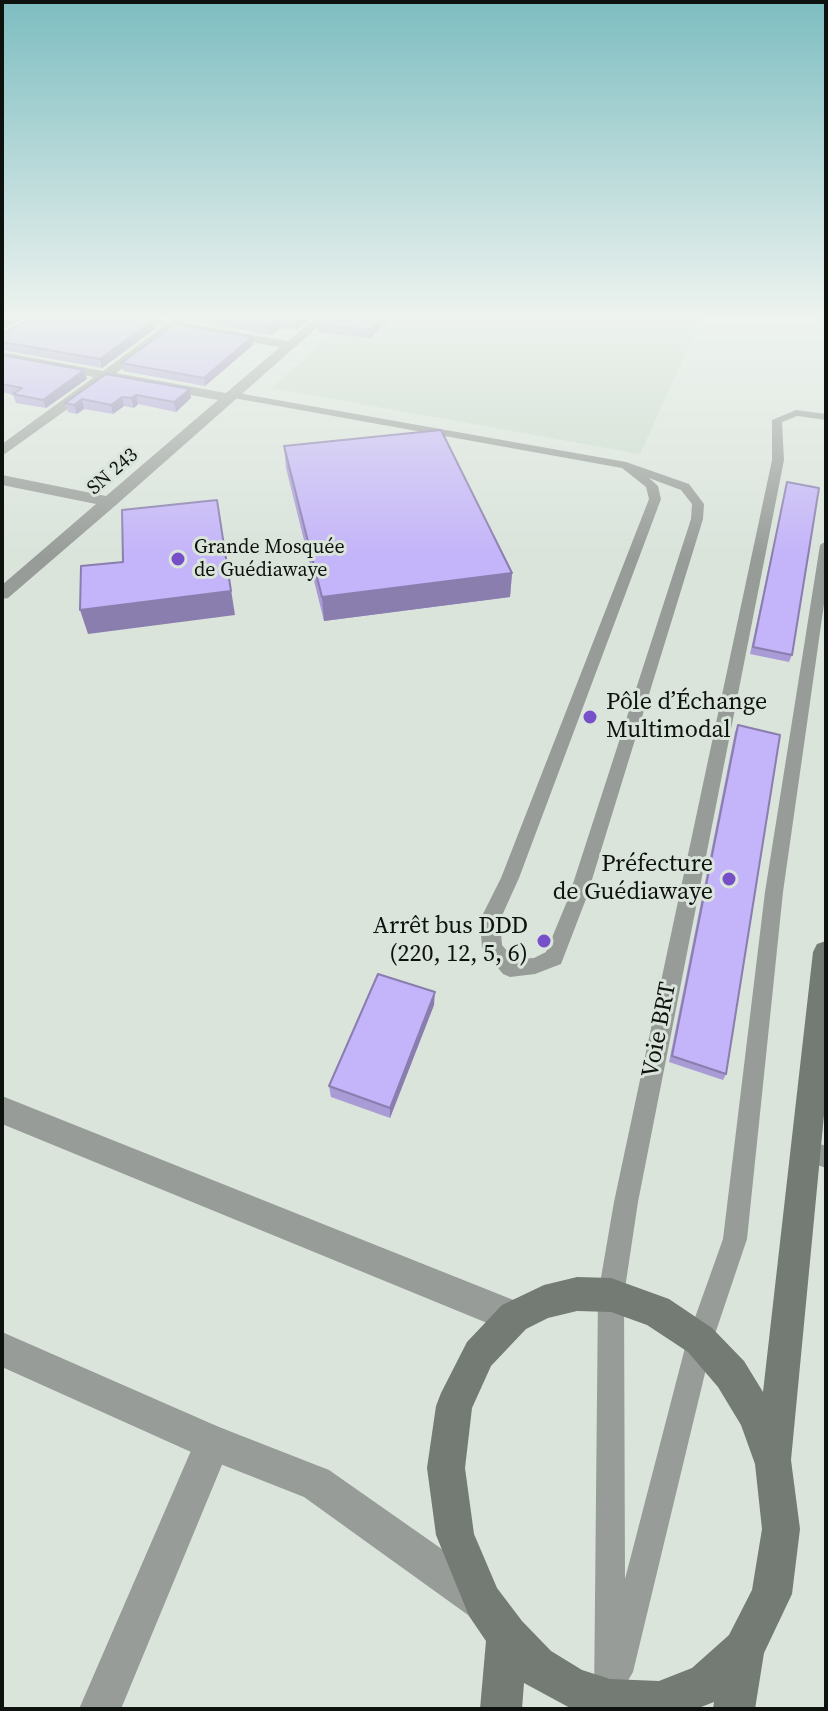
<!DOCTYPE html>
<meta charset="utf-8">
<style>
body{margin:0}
#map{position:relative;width:828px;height:1711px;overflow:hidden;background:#dae4db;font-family:"Source Serif 4",serif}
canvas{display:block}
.frame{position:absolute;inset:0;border:4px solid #0e120f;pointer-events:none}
</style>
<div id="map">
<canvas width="828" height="1711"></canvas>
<div class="frame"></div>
</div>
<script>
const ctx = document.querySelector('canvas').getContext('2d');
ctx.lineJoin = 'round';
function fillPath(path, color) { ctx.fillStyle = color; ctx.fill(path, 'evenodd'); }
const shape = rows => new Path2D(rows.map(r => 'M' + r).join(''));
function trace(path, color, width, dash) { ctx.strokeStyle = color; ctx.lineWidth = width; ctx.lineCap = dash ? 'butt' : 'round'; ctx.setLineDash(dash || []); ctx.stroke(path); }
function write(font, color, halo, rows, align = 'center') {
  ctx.font = font + ' "Source Serif 4",serif'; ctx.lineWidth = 6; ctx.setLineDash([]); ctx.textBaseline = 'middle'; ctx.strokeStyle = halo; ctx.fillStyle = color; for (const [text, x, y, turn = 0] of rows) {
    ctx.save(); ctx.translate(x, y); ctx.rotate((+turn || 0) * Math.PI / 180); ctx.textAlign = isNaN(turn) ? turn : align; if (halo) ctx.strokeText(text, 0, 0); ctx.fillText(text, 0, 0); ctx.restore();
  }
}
fillPath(shape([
 [351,317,702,317,640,454,272,388]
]), '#cadacb');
fillPath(shape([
 [232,392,626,462,689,484,704,504,703,519,586,899,561,964,535,974,510,977,503,974,482,948,480,920,501,878,649,499,646,487,622,468,228,397,227,395,232,392],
 [649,478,681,490,692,504,691,519,568,899,546,952,534,958,514,959,502,945,500,920,519,878,661,499,658,486,649,478],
 [796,410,826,414,826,420,797,416,782,422,784,460,638,1202,624,1295,625,1579,687,1340,723,1239,765,892,820,545,826,541,826,590,783,892,747,1239,713,1340,633,1672,626,1684,626,1700,622,1709,598,1709,594,1700,598,1295,614,1202,772,460,772,420,796,410],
 [805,1139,826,1146,826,1168,797,1158,794,1150,797,1142,805,1139]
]), '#979c98');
fillPath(shape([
 [124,317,171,321,177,317,190,317,184,323,288,341,316,317,329,317,116,505,8,598,2,599,2,585,96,504,2,485,2,475,106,496,218,400,108,380,2,456,2,444,94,377,2,360,2,352,103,371,163,327,124,317],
 [176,329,280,347,226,393,116,373,176,329],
 [213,1425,226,1430,231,1443,121,1709,79,1709,200,1430,213,1425]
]), '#979c98');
fillPath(shape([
 [2,1096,526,1305,531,1317,526,1329,514,1334,2,1124,2,1096],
 [2,1332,219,1427,329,1470,496,1587,502,1601,496,1615,482,1621,468,1615,304,1497,200,1456,2,1367,2,1332]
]), '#979c98');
fillPath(shape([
 [817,317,826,317,826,322,819,320,817,317],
 [826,941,826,1094,791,1460,800,1529,792,1594,764,1653,755,1709,713,1709,714,1702,696,1709,572,1709,524,1683,522,1709,480,1709,486,1641,469,1616,436,1535,427,1468,436,1406,441,1393,467,1342,502,1305,544,1285,577,1277,611,1278,669,1299,712,1328,744,1361,763,1392,813,952,817,944,826,941],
 [577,1311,611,1312,647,1325,688,1352,718,1387,741,1425,755,1464,762,1529,752,1590,729,1635,692,1668,659,1681,610,1679,582,1670,551,1651,522,1621,497,1588,474,1534,465,1468,472,1408,491,1366,526,1329,548,1318,577,1311]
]), '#747a74');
fillPath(shape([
 [189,317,312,317,297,330,280,328,272,335,190,321],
 [324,317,392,317,370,338,317,332,316,324],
 [156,328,102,368,2,350,2,334],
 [253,345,205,386,123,371,121,363],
 [2,355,84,370,87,379,46,408,16,403,13,395,2,392],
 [106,374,190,389,191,398,176,412,138,404,134,408,124,406,113,414,84,409,77,414,68,412,65,403],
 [284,446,512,573,510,597,324,621,286,468],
 [787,482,792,655,789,662,750,654],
 [738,725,726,1074,723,1080,669,1062,735,732],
 [434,1005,390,1118,331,1097,329,1086]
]), '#a99bd6');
fillPath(shape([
 [6,317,25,317,2,329,2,319],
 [302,317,312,317,297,330,296,321],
 [383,317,392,317,370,338,369,330],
 [279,319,280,328,272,335,271,327],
 [154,320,156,328,102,368,100,359],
 [252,337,253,345,205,386,204,378],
 [84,370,87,379,46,408,43,400],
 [190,389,191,398,176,412,174,402],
 [136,395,138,404,134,408,131,398],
 [122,397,124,406,113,414,111,405],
 [82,399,84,409,77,414,74,405],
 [217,500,235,615,88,634,80,610],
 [512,573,510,597,324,621,322,597],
 [435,992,434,1005,390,1118,390,1108]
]), '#897eae');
const building = shape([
 [34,317,140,317,154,320,100,359,2,342,2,334,34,317],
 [210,317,302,317,296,321,279,319,271,327,210,317],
 [324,317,383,317,369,330,316,324,324,317],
 [175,324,252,337,204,378,121,363,175,324],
 [2,355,84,370,43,400,13,394,22,388,2,384,2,355],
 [106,374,190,389,174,402,136,395,131,398,122,397,111,405,82,399,74,405,65,403,106,374],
 [441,430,512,573,322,597,284,446,441,430],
 [787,482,819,488,792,655,753,647,787,482],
 [217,500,231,591,80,610,81,566,123,562,122,510,217,500],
 [738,725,780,735,726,1074,672,1056,738,725],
 [378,974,435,992,390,1108,329,1086,378,974]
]);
fillPath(building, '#c4b4f9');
trace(building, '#897eae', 2);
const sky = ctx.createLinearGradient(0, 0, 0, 556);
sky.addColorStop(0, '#7dbdc1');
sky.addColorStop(0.57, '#eef3ef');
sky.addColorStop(1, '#eef3ef00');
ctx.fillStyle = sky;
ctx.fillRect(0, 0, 828, 556);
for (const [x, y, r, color] of [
 [178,559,8,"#7750c9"],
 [590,717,8,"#7750c9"],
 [729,879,8,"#7750c9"],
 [544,941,8,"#7750c9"]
]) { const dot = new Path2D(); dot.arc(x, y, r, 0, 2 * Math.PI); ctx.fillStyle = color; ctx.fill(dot); trace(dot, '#dae4db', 3); }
write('20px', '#0e120f', '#dae4db', [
 ["SN 243",113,472,-41]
]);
write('20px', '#0e120f', '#dae4db', [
 ["Grande Mosquée",194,548],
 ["de Guédiawaye",194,571]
], 'left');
write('24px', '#0e120f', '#dae4db', [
 ["Pôle d’Échange",606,703,"left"],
 ["Multimodal",606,731,"left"],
 ["Préfecture",713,865],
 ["de Guédiawaye",713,893],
 ["Arrêt bus DDD",528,927],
 ["(220, 12, 5, 6)",528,955]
], 'right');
write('24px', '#0e120f', '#dae4db', [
 ["Voie BRT",660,1030,-79]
]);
</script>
